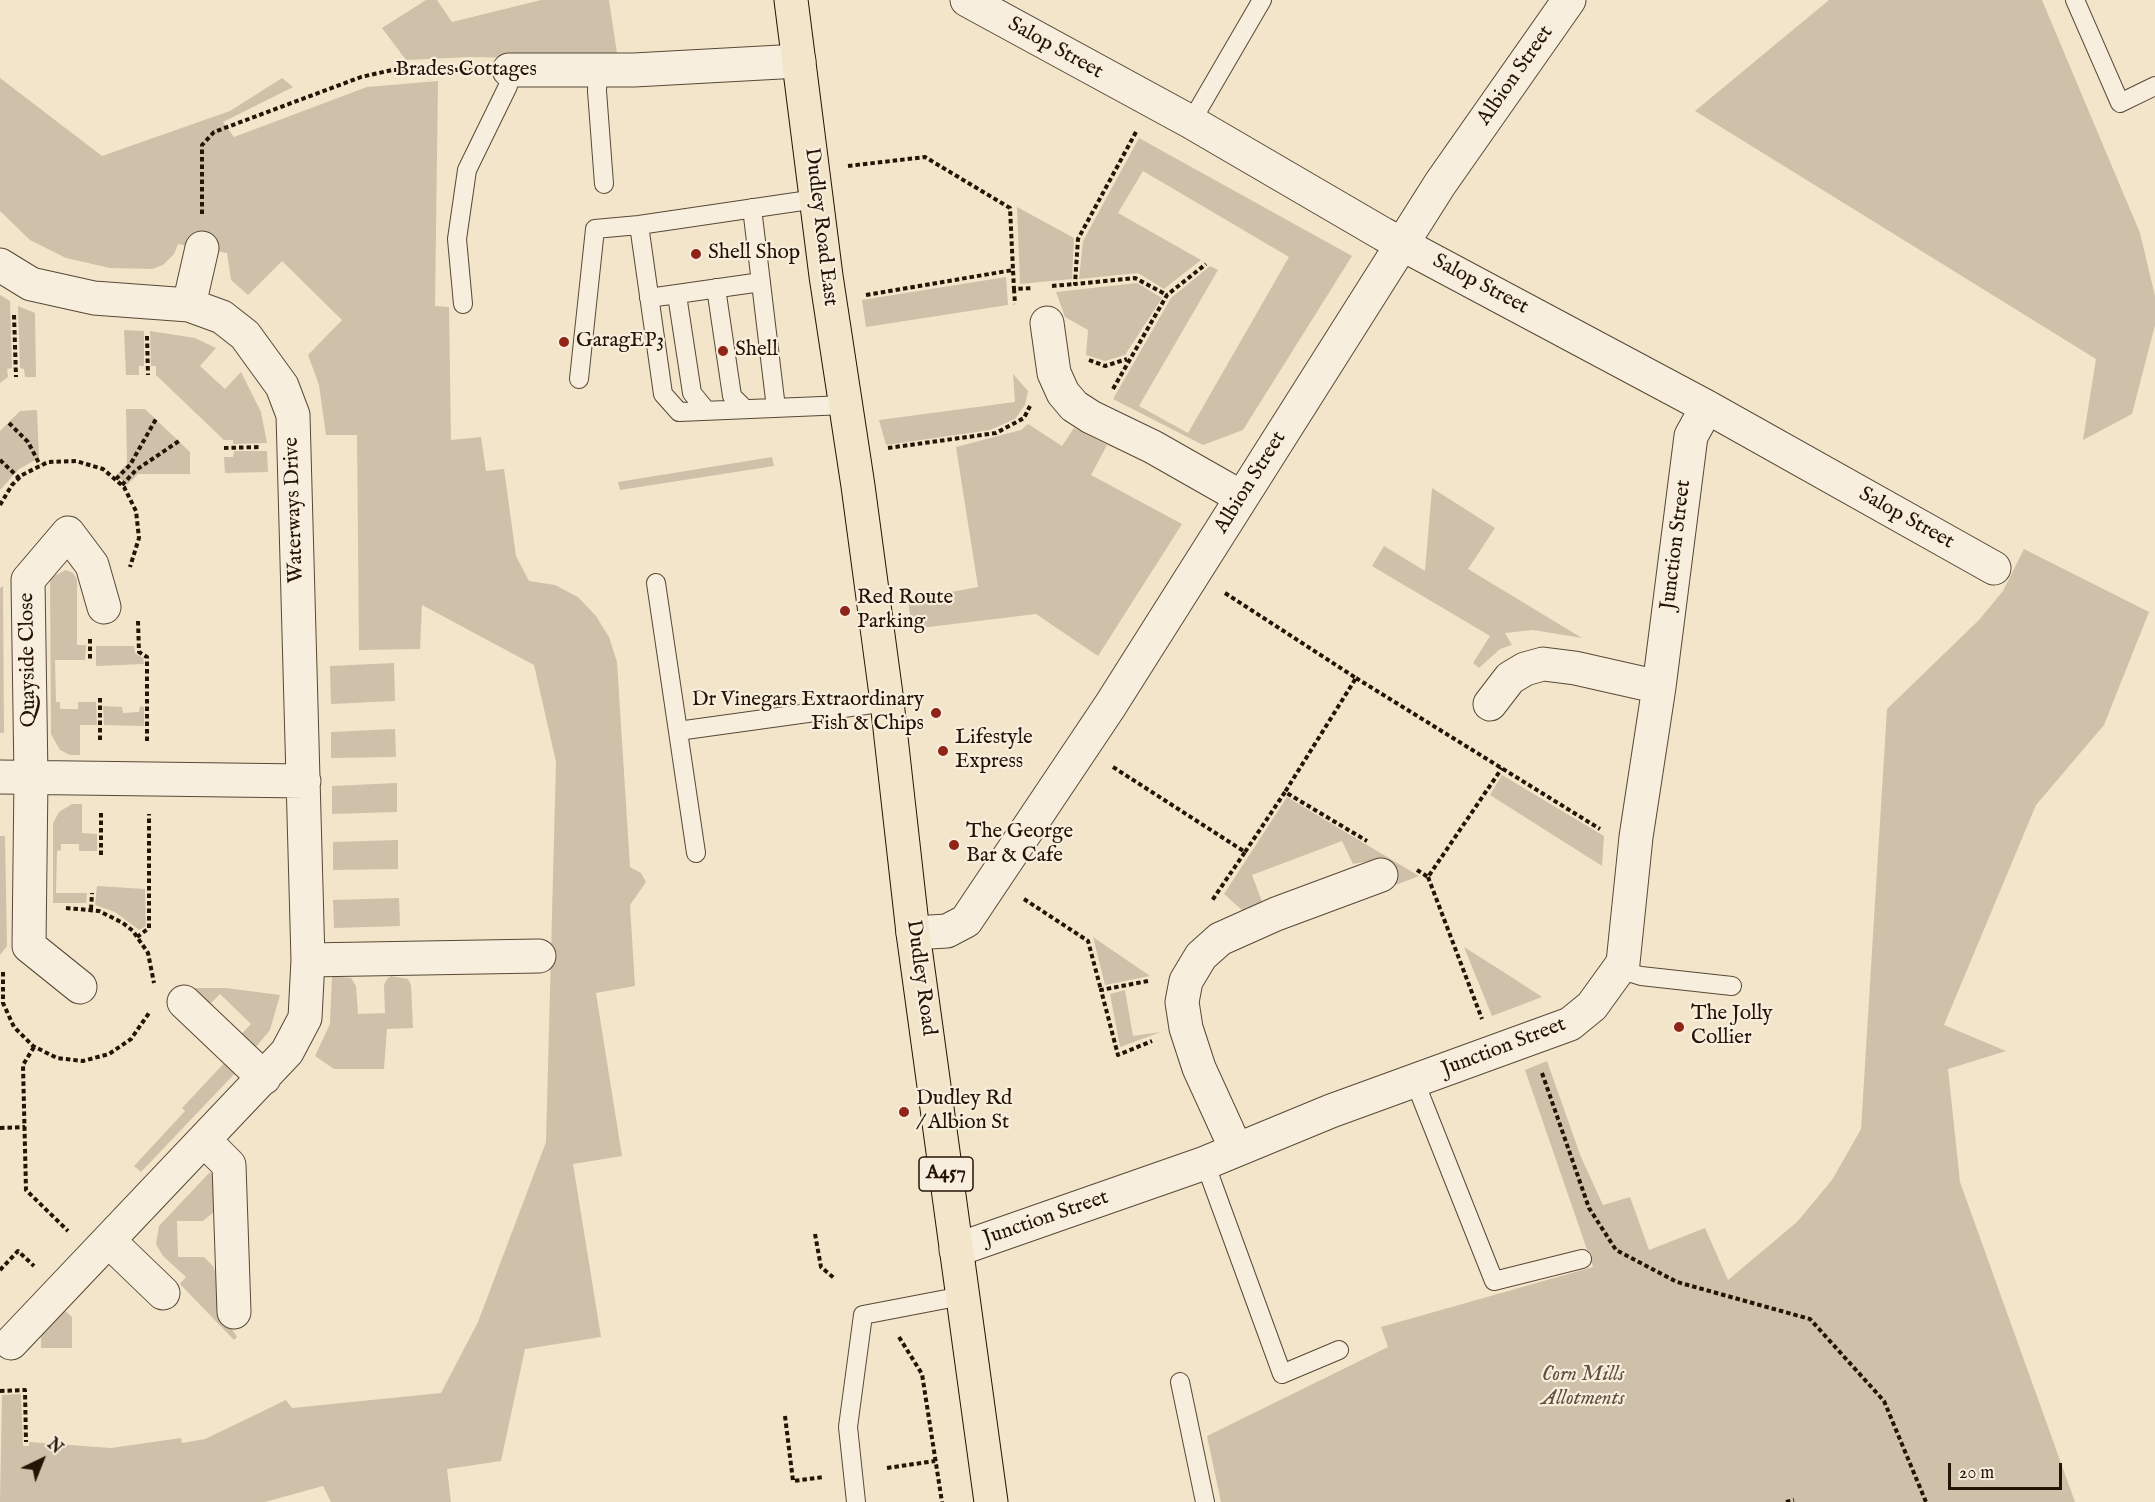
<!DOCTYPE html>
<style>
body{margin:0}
#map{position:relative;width:2155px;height:1502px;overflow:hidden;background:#f2e5ca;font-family:"IM FELL English",serif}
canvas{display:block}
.north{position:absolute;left:12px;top:1430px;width:60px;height:60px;-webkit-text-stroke:4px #f7eedd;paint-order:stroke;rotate:43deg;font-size:16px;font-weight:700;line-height:24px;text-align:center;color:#251305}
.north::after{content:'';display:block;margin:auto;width:21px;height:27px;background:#251305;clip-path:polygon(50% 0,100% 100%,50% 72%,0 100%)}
.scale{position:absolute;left:1948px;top:1463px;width:114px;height:27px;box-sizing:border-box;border:3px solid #251305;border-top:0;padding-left:8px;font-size:18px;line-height:21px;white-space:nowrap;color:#251305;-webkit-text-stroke:4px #f7eedd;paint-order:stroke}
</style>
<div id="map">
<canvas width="2155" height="1502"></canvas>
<div class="north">N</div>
<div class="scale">20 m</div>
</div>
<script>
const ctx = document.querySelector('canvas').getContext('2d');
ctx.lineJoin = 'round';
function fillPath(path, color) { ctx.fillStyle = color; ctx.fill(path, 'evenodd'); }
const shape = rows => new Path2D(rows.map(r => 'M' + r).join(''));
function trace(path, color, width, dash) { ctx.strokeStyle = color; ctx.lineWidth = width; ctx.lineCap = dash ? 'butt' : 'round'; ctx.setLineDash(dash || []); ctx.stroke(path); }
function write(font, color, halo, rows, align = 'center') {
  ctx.font = font + ' "IM FELL English",serif'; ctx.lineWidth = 4.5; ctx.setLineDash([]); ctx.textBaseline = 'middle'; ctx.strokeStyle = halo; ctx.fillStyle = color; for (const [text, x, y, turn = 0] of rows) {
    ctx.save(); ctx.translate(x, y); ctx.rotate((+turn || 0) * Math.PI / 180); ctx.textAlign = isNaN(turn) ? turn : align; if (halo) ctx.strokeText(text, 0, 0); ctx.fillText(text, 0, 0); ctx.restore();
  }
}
fillPath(shape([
 [426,0,437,0,452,22,541,0,609,0,618,60,469,57,406,60,382,28],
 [1829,0,2042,0,2140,233,2155,296,2155,325,2132,414,2083,440,2096,359,1695,111],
 [0,78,102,156,230,111,282,78,293,87,223,122,234,137,367,87,438,81,435,306,449,307,451,440,481,437,486,471,504,469,516,556,529,581,555,585,578,597,596,616,609,637,617,662,630,867,641,873,646,882,630,905,635,986,596,993,622,1156,573,1164,601,1337,525,1349,501,1461,447,1469,451,1502,331,1502,323,1486,265,1502,0,1502,2,1395,21,1394,23,1446,29,1446,29,1442,111,1448,181,1438,182,1443,205,1439,286,1400,292,1408,441,1393,478,1322,546,1142,556,762,534,665,422,605,420,649,359,650,357,435,326,435,319,385,308,355,342,320,282,261,248,295,231,280,227,253,178,244,174,254,163,265,152,269,110,268,66,258,30,240,0,211],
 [1139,138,1352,256,1243,430,1203,445,1113,399,1171,298,1210,266,1218,270,1139,406,1188,433,1289,257,1143,171,1118,213,1201,260,1164,289,1138,273,1079,279,1083,241],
 [1017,207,1074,238,1072,279,1020,284],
 [1006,277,1008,305,866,327,862,300],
 [1137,283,1162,298,1125,355,1105,361,1086,355,1088,330,1065,317,1056,292],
 [0,295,10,301,12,368,7,369,8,377,0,383],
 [18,306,35,313,36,377,25,377,24,369,20,368],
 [124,330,144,331,144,366,139,366,139,375,126,375],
 [150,331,195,338,216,348,200,366,225,389,241,372,261,412,267,443,233,444,233,440,224,440,156,375,156,366,151,366],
 [1013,374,1028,391,1025,405,1015,419,990,430,886,445,879,420,1015,402],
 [126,409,145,409,190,452,190,474,138,474,127,485,116,475,127,464],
 [37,410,39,458,19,469,0,490,0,431,20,411],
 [1028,424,1062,446,1074,428,1107,445,1091,475,1182,524,1098,656,1036,614,912,629,908,600,978,587,956,447,1021,430],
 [234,451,267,451,268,472,225,473,224,457,233,457],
 [772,457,774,466,620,490,618,482],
 [1432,488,1495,528,1468,569,1582,638,1533,630,1505,633,1512,645,1500,649,1479,668,1473,663,1490,636,1372,566,1384,546,1425,571],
 [2024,549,2149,612,2104,725,2036,805,1944,1025,2006,1051,1948,1069,1960,1182,2075,1502,1221,1502,1207,1436,1388,1347,1381,1327,1593,1267,1525,1070,1547,1061,1581,1157,1603,1205,1630,1197,1649,1250,1705,1228,1728,1280,1797,1222,1832,1180,1861,1129,1887,709,1979,620,2003,591],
 [66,570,73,573,77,579,77,645,86,645,85,660,55,660,56,702,60,702,60,709,78,709,78,702,96,702,97,725,80,725,80,755,70,755,60,750,51,734,50,578],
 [3,586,4,733,0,733,0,588],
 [96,646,134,646,135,653,143,658,144,664,96,666],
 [394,663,395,701,331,704,330,666],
 [140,706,144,707,144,726,104,725,103,706,122,707,123,713,139,712],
 [395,729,396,757,331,758,331,732],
 [1502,775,1604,836,1602,866,1490,795],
 [397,783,397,812,332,814,332,786],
 [1287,797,1419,876,1393,886,1381,859,1353,864,1342,841,1252,875,1263,904,1243,911,1224,894],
 [72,804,82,804,82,833,97,834,97,851,79,851,79,844,61,844,61,850,57,851,56,893,87,893,86,903,53,903,53,823,59,812],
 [0,836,5,836,7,946,0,955],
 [398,840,398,869,333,870,333,842],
 [97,886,145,889,146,926,139,930,115,912,95,905],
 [399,898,400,926,334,928,333,900],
 [1093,937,1150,976,1105,985],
 [1464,947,1502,971,1542,997,1492,1016],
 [332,976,351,978,356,986,358,1014,385,1013,384,985,387,979,391,976,408,979,411,985,413,1028,387,1029,384,1069,334,1069,315,1056,330,1024],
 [183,988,226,988,280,995,270,1030,250,1054,236,1040,251,1024,220,994,205,1009],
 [1125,990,1133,1036,1161,1032,1120,1047,1110,994],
 [229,1058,240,1068,141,1172,134,1166,185,1111,182,1108],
 [210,1172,215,1177,214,1212,203,1221,177,1221,178,1257,204,1257,213,1266,217,1276,218,1307,237,1337,234,1340,180,1284,186,1277,163,1256,156,1244,159,1226],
 [60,1306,72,1317,72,1348,41,1348,41,1327]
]), '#cfc1a9');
const service = shape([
 [2075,0,2120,103,2155,86],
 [598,70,597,91,604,184],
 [1191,122,1262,0],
 [752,208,776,408],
 [639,225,663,394,679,412,845,405],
 [716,288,732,396,745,409],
 [677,295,692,393,706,410],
 [649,298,761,282],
 [463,304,457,239,467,170,508,86,509,70],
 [579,379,595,229,639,225,816,199],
 [656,583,696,853],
 [678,731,887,702],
 [1618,969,1641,976,1732,986],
 [1415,1082,1494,1281,1582,1259],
 [1205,1163,1282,1374,1339,1350],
 [1180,1382,1205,1502],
 [856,1502,848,1427,863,1315,962,1296]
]);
const minor = shape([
 [967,0,1191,122,1383,234,1707,407,1994,568],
 [509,70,634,70,799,61],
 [0,265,31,284,94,298,189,305,222,317,245,335,282,386,293,415,308,960,305,1018,287,1052,11,1343],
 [189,305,202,248],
 [1047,323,1054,373,1063,393,1074,406,1091,417,1153,447,1241,497],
 [1490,704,1510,678,1525,669,1543,664,1575,668,1659,687],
 [0,777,304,781],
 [913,933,947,931,966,921,1110,706,1440,184,1569,0],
 [308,960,539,956],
 [80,987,29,946,31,778,28,580,68,533,92,565,104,607],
 [184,1002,264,1078],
 [205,1141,229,1165,234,1312],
 [1236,1149,1199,1068,1186,1028,1182,1002,1186,981,1201,956,1220,939,1276,914,1381,875],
 [109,1241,163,1293],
 [956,1250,1205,1163,1331,1111,1570,1024,1592,1006,1623,963,1636,837,1659,687,1691,436,1707,407]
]);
const primary = shape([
 [791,0,826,276,858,486,887,702,913,933,991,1502]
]);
trace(service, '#584836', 20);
trace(minor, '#584836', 35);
trace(primary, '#251305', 35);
trace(shape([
 [1136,132,1078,239,1075,284,1135,278,1167,295],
 [848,166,925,157,1010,208,1013,270],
 [202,214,202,145,214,132,361,77,392,70,475,70],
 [1052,286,1075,284],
 [1014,289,1015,304],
 [866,295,1013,270,1014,289,1033,288],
 [14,315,16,377],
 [147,336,148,375],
 [1089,360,1105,366,1127,359],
 [1113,389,1167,295,1206,264],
 [9,423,28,442,40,465],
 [224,448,260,447],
 [888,448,996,433,1024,418,1030,406],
 [0,460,19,478],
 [116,479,130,465,156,419],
 [122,485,136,470,179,441],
 [0,505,12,485,22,475,48,462,76,461,103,469,124,487,136,511,139,538,130,567],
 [1225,593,1356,678,1285,792],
 [138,621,139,652,147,657,147,744],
 [90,639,90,660],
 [1356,678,1600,829],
 [100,698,100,742],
 [1113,767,1245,852,1211,902],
 [101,813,101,855],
 [1245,852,1285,792,1367,841],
 [1417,870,1428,877,1502,768],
 [1428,877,1482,1019],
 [1024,899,1088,941,1101,990],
 [66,908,99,911,123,923,133,931,148,953,154,983],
 [91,909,92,893],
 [137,937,149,928,149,814],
 [3,972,3,1003,14,1027,33,1046,57,1058,83,1061,109,1054,131,1039,149,1013],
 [1148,981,1101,990,1118,1055,1152,1041],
 [34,1047,23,1065,26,1190,68,1231],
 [1542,1073,1589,1208,1616,1250,1677,1282,1810,1319,1884,1401,1926,1502],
 [0,1128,25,1127],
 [815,1234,821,1267,834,1278],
 [0,1270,18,1251,34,1266],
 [899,1337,922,1374,942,1502],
 [0,1391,25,1390,26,1442],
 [785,1416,793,1481,824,1477],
 [887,1468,935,1461],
 [1786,1502,1794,1500]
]), '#251305', 4, [4.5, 3]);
trace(service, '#f7eedd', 18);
trace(minor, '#f7eedd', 33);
trace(primary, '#f2e5ca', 33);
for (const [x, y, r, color] of [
 [696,254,6,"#8f2418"],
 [564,342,6,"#8f2418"],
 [723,351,6,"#8f2418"],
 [845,611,6,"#8f2418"],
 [936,713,6,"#8f2418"],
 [943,751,6,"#8f2418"],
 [954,845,6,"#8f2418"],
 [1679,1027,6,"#8f2418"],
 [904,1112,6,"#8f2418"]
]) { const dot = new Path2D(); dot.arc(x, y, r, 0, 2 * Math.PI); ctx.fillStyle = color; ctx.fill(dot); trace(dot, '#f7eedd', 2); }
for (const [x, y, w] of [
 [946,1174,54]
]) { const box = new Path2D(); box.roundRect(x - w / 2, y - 17, w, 34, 4.5); ctx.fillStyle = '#f7eedd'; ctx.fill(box); trace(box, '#251305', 1.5); }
write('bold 20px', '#251305', null, [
 ["A457",946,1174]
]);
write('21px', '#251305', '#f7eedd', [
 ["Salop Street",1055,49,29],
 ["Brades Cottages",466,71],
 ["Albion Street",1516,76,-55],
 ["Dudley Road East",820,227,83],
 ["Salop Street",1480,285,28],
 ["Albion Street",1251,483,-58],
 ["Waterways Drive",295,510,-92],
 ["Salop Street",1906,519,29],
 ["Junction Street",1677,545,-83],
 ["Quayside Close",29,660,-91],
 ["Dudley Road",920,978,82],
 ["Junction Street",1504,1048,-21],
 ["Junction Street",1046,1219,-19]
]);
write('21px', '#251305', '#f7eedd', [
 ["Shell Shop",708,254],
 ["GaragEP3",576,342],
 ["Shell",735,351],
 ["Red Route",857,599],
 ["Parking",857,623],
 ["Dr Vinegars Extraordinary",924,701,"right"],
 ["Fish & Chips",924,725,"right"],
 ["Lifestyle",955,739],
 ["Express",955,763],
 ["The George",966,833],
 ["Bar & Cafe",966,857],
 ["The Jolly",1691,1015],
 ["Collier",1691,1039],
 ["Dudley Rd",916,1100],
 ["/ Albion St",916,1124]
], 'left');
write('italic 21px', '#60503e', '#f7eedd', [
 ["Corn Mills",1583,1376],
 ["Allotments",1583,1400]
]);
</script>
